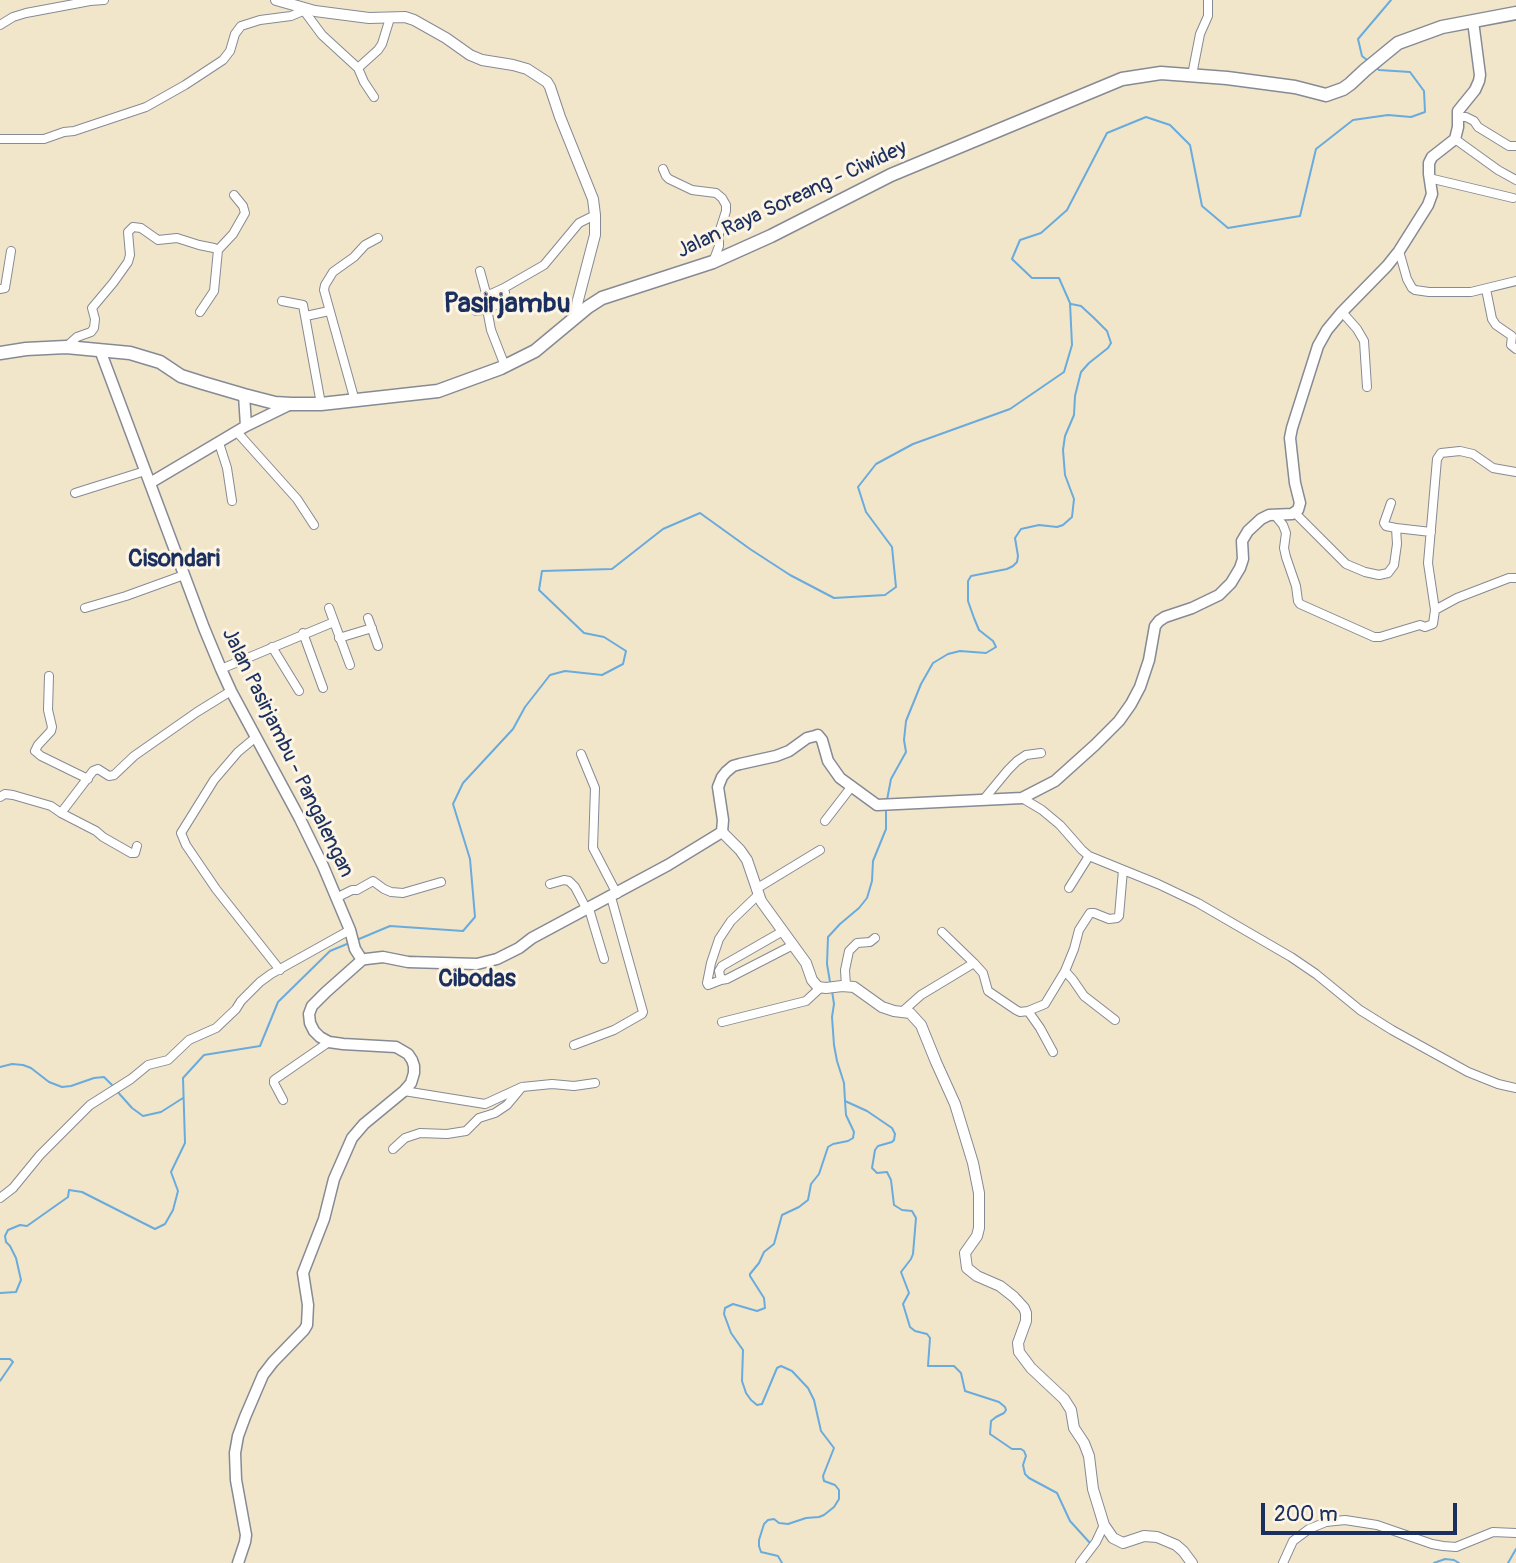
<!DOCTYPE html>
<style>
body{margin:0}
#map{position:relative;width:1516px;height:1563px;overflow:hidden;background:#f2e6ca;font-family:Pangolin,sans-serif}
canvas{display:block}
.scale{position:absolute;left:1261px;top:1503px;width:196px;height:32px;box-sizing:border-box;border:4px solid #1b2f5e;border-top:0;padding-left:9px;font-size:21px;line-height:24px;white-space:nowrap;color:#1b2f5e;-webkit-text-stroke:5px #fcf5e5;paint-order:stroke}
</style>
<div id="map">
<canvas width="1516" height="1563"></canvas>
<div class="scale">200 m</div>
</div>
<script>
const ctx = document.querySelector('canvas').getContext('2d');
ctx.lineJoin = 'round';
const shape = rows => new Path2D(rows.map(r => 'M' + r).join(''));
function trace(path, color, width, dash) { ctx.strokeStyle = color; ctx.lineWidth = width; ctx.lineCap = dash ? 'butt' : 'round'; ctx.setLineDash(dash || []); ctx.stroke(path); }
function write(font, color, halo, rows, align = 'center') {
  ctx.font = font + ' Pangolin,sans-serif'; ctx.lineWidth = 6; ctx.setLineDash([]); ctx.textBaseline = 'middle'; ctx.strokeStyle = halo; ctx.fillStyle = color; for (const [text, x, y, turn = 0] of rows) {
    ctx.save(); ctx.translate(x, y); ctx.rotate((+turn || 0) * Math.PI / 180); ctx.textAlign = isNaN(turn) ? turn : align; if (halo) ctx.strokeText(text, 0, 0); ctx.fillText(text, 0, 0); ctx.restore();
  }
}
trace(shape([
 [1367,60,1362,56,1358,39,1391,0],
 [887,800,891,779,906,752,904,740,906,721,921,684,933,663,948,654,960,651,986,653,996,647,993,641,979,630,974,618,968,601,968,581,971,576,1007,569,1013,566,1017,562,1018,556,1015,538,1021,529,1039,525,1057,527,1063,525,1072,517,1074,499,1065,475,1063,450,1065,436,1074,415,1075,396,1081,372,1089,363,1108,348,1111,343,1107,331,1094,318,1081,306,1071,304],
 [359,939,390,926,463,931,475,917,470,859,453,804,463,783,513,729,525,707,550,675,565,671,602,675,623,664,626,651,604,637,584,633,539,590,542,571,612,569,663,529,700,513,750,549,790,575,834,598,885,595,896,587,892,547,866,512,858,487,876,464,913,444,1010,409,1064,372,1072,345,1070,303,1059,278,1032,278,1012,259,1020,240,1041,233,1067,210,1107,133,1146,117,1170,125,1190,145,1202,206,1228,228,1300,216,1316,149,1353,120,1388,115,1411,117,1425,112,1424,91,1410,72,1379,70,1377,68],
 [830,982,827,964,828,937,840,924,859,908,867,898,872,881,873,861,886,829,886,809],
 [832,991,834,1004,832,1017,834,1045,837,1061,844,1083,845,1101,867,1111,892,1128,895,1134,894,1140,892,1142,878,1146,875,1150,872,1168,877,1173,887,1172,891,1180,894,1205,902,1210,912,1211,916,1218,913,1254,911,1259,901,1272,909,1293,903,1304,910,1327,915,1331,927,1334,930,1338,928,1366,954,1366,961,1373,965,1391,999,1402,1005,1407,1006,1410,1004,1413,996,1417,991,1421,990,1434,1012,1449,1021,1449,1024,1451,1026,1456,1023,1465,1025,1474,1029,1478,1057,1493,1070,1521,1090,1543],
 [0,1067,12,1064,23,1065,31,1068,49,1082,62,1087,71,1086,94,1078,104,1077,113,1086],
 [116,1090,132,1108,143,1116,161,1112,183,1098],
 [0,1293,16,1292,21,1280,16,1258,10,1246,6,1242,5,1236,8,1230,20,1225,27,1226,68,1197,69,1190,82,1192,155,1229,165,1224,173,1210,178,1191,171,1172,185,1143,183,1078,204,1055,260,1046,278,1002,330,951,347,944],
 [0,1359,10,1359,13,1362,0,1381],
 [782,1563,778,1556,761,1552,759,1546,759,1540,764,1524,768,1520,774,1519,779,1523,788,1524,806,1518,819,1517,824,1515,834,1507,839,1499,839,1490,835,1485,824,1481,823,1476,834,1448,821,1431,814,1400,808,1388,792,1371,781,1366,777,1368,762,1404,757,1405,751,1400,746,1393,742,1381,743,1350,731,1333,724,1314,725,1308,733,1304,757,1311,765,1308,764,1298,750,1276,750,1274,759,1263,764,1252,774,1244,782,1215,799,1207,808,1200,811,1184,819,1174,828,1147,833,1144,848,1141,853,1138,854,1132,846,1115,845,1101],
 [1434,1563,1445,1559,1454,1560,1459,1563],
 [1508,1563,1516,1549]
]), '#69abdd', 2);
const minor = shape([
 [302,8,322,35,358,68,364,82,374,97],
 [0,25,13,17,26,13,90,1,104,0],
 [358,68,378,50,382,44,390,18],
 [1192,75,1200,34,1208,16,1208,0],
 [1458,117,1466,117,1474,121,1478,127,1509,146,1516,146],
 [0,139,44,139,64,132,74,131,146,107,185,85,223,60,230,51,235,34,241,26,260,20,291,16,303,11],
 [1455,139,1498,170,1516,180],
 [663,169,666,176,669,179,692,190,716,193,722,198,726,205,726,211,719,233,719,246,713,262],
 [1429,178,1513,198],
 [218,250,233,234,245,213,243,206,234,195],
 [1399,251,1407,279,1412,288,1415,290,1429,292,1471,292,1516,281],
 [480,271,486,293,491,294,504,288],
 [0,289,5,288,11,251],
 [1486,289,1492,319,1496,325,1512,336,1511,345,1516,349],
 [282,301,303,305,321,404],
 [487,309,491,330,505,366],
 [476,311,487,309,504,301,506,298,504,288,544,265,579,223,595,215],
 [1342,312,1357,329,1364,341,1367,387],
 [306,316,329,311],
 [66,347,77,337,91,332,94,328,95,319,92,308,113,283,128,262,130,255,128,232,133,227,141,228,158,240,177,238,199,245,214,248,218,250,214,291,200,312],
 [355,401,324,290,325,285,333,272,354,257,365,245,378,238],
 [237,432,297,499,314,525],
 [219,443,227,468,232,501],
 [75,493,145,471],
 [1391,503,1384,523,1386,526,1396,528],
 [1295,513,1346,564,1365,572,1379,575,1388,573,1394,565,1397,544,1396,528,1431,532],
 [1274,514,1283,525,1286,533,1284,548,1286,557,1296,586,1298,601,1300,604,1374,637,1380,637,1420,625,1425,627,1433,624,1435,610,1457,598,1509,578,1516,578],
 [85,608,126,596,184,575],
 [329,608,350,665],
 [1435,610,1428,563,1437,459,1441,453,1460,451,1473,454,1493,468,1516,472],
 [368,618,378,646],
 [303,633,323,688],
 [339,638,372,628],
 [272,647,299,691],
 [221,669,334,622],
 [49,676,48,710,52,727,51,731,38,745,35,751,41,756,88,779],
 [256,737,238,752,214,780,181,833,186,845,216,889,280,970],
 [581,754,595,788,593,848,617,894],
 [0,797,5,794,13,795,51,806,61,813,93,771,98,769,109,776,114,775,134,756,197,712,231,691],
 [1022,798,1042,810,1060,825,1082,850,1089,856,1158,884,1198,903,1291,957,1316,974,1360,1010,1392,1030,1468,1072,1498,1084,1516,1088],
 [984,799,1008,770,1017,761,1026,755,1041,753],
 [61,813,96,831,103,837,131,853,135,853,137,846],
 [825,821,852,786],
 [550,884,564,880,569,881,575,887,587,910],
 [1069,888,1089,856],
 [756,889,820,850],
 [336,898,352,890,357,890,373,881,384,889,391,892,403,893,441,882],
 [589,909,604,959],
 [783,931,722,966,719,971,721,980,727,979,793,945],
 [942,932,974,963],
 [721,980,708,985,707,983,711,963,719,939,731,921,758,895],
 [846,986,845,970,849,951,857,943,870,942,875,938],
 [903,1011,921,995,974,963,983,973,988,991,1016,1010,1020,1012,1028,1011,1045,1004,1065,971],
 [1028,1011,1040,1028,1053,1052],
 [1115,1020,1084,996,1073,980,1065,971,1074,949,1079,930,1090,913,1094,913,1109,919,1117,918,1119,916,1123,870],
 [722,1022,806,1001,820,988],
 [574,1045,614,1030,642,1014,643,1012,611,897],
 [404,1091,485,1104,522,1087,552,1084,574,1086,595,1083],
 [283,1100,274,1083,274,1080,329,1042],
 [393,1149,405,1138,420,1133,447,1134,466,1131,479,1118,495,1113,507,1105,522,1087],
 [0,1198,13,1188,40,1155,90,1105,131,1079,148,1065,168,1060,189,1040,216,1028,236,1009,241,1001,260,982,271,974,350,930],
 [1080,1563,1096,1542,1104,1525],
 [1283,1563,1293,1541,1309,1529,1326,1522,1345,1520,1377,1525,1432,1544,1443,1546,1456,1547,1493,1532,1516,1533]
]);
const tertiary = shape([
 [276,0,315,11,369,18,405,17,414,20,446,38,470,55,482,60,513,65,527,69,547,82,550,87,560,117,593,199,595,215,595,235,578,300,575,318],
 [722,832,740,850,747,860,761,901,806,963,812,980,818,987,826,988,842,986,854,987,882,1007,894,1011,910,1013,921,1025,936,1062,955,1104,973,1163,979,1193,979,1228,977,1236,965,1253,967,1268,977,1276,1000,1286,1014,1297,1024,1308,1026,1313,1026,1321,1018,1343,1019,1352,1031,1368,1064,1399,1071,1410,1074,1428,1084,1443,1089,1456,1093,1489,1104,1525,1113,1538,1123,1543,1144,1536,1157,1537,1176,1545,1183,1551,1192,1563]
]);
const secondary = shape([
 [100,350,204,628,221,669,231,691,300,819,323,866,350,930,355,949,362,960],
 [244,395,246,426],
 [150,483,246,426,291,404],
 [238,1563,245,1542,246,1535,236,1480,235,1453,238,1436,245,1417,263,1375,273,1362,304,1330,307,1325,308,1305,303,1273,324,1219,334,1179,352,1138,364,1124,404,1091,411,1083,414,1073,414,1066,412,1060,408,1054,396,1047,343,1044,329,1042,320,1037,314,1031,310,1023,309,1014,312,1006,326,992,362,960,366,959,383,957,408,962,477,964,497,959,519,948,532,938,668,865,722,832,723,820,718,787,722,777,726,772,733,766,740,764,776,756,789,751,807,738,815,736,818,735,822,740,828,761,840,778,877,805,1022,798,1055,781,1095,745,1119,721,1131,704,1140,687,1149,660,1155,626,1159,621,1165,617,1192,608,1219,595,1231,583,1240,568,1243,559,1242,541,1248,531,1261,519,1269,515,1292,514,1298,510,1300,503,1295,483,1290,438,1292,428,1318,346,1327,330,1342,312,1387,266,1399,251,1428,205,1432,194,1429,174,1429,163,1432,157,1455,139,1458,127,1458,111,1475,90,1479,81,1480,75,1473,21]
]);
const trunk = shape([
 [0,353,26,349,66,347,130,353,160,362,181,376,203,383,244,395,275,403,291,404,321,404,438,391,501,368,535,351,588,307,602,298,713,262,771,236,891,175,1122,79,1161,73,1227,78,1295,87,1326,95,1343,89,1350,84,1365,70,1398,43,1442,27,1516,13]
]);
trace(minor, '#868a94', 10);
trace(tertiary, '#868a94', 12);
trace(secondary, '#868a94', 13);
trace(trunk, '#868a94', 15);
trace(minor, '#fff', 8);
trace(tertiary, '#fff', 10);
trace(secondary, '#fff', 10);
trace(trunk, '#fff', 12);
write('21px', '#1b2f5e', '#fcf5e5', [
 ["Jalan Raya Soreang - Ciwidey",792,200,-25],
 ["Jalan Pasirjambu - Pangalengan",287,753,64]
]);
write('bold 24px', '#1b2f5e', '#fcf5e5', [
 ["Cisondari",174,560],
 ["Cibodas",477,980]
]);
write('bold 28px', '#1b2f5e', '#fcf5e5', [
 ["Pasirjambu",507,305]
]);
</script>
